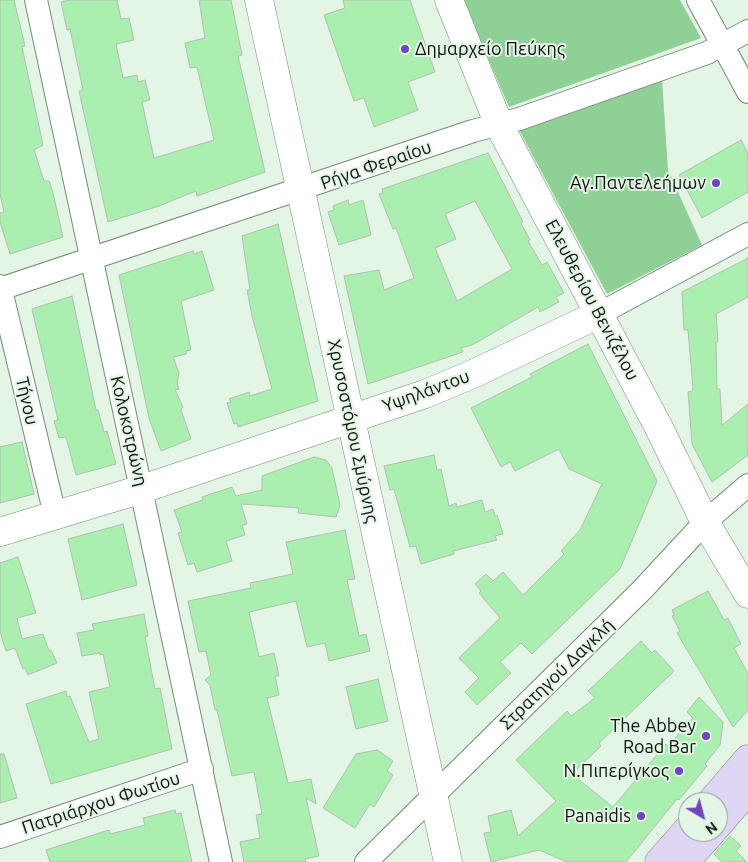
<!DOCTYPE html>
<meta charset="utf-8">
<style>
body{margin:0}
#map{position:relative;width:748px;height:862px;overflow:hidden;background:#e3f5e4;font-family:Ubuntu,sans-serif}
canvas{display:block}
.north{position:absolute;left:678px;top:792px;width:50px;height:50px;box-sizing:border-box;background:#e3f5e4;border:1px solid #8d9a8e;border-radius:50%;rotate:143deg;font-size:14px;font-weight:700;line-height:20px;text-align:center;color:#0c120d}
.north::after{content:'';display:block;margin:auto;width:18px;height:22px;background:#6e45be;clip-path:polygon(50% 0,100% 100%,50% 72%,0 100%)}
</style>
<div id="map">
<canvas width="748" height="862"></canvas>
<div class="north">N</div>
</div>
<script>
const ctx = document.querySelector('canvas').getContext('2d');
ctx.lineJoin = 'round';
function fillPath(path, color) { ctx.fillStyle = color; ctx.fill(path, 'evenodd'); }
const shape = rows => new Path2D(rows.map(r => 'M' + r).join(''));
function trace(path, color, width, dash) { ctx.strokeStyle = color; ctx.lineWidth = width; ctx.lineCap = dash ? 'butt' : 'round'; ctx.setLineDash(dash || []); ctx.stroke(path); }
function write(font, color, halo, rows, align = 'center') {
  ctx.font = font + ' Ubuntu,sans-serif'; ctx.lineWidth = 4; ctx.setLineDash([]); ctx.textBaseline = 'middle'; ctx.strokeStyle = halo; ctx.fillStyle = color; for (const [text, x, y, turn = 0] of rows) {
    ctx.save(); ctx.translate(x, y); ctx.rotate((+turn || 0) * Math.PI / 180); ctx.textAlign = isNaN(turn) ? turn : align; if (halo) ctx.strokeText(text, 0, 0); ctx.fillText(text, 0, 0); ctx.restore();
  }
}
fillPath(shape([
 [463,0,680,0,701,38,509,107],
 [662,79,668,170,702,245,607,294,519,130]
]), '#8fd096');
const building = shape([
 [0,0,14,0,25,46,22,47,43,145,34,150,44,181,49,181,53,193,63,237,10,254,0,222,0,213,4,212,0,194,0,0],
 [69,0,117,0,121,19,129,18,134,40,116,44,123,78,137,75,138,82,145,80,150,100,142,102,154,158,214,140,197,67,190,68,185,43,205,38,199,0,231,0,242,55,238,56,265,172,197,196,196,191,159,206,108,222,79,91,83,90,70,29,67,30,61,2,69,0],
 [343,0,410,0,435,72,408,82,418,110,374,127,364,98,354,101,324,15,345,8,343,0],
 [741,140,748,153,748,192,702,218,679,175,741,140],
 [488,153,523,222,521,223,530,240,528,241,542,265,547,262,564,293,556,297,559,302,540,312,538,307,472,345,461,348,463,352,368,384,344,276,379,270,384,290,414,278,396,228,393,229,379,194,383,193,382,189,488,153],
 [475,201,512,269,457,301,435,248,456,239,445,214,475,201],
 [348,200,349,205,363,200,371,235,339,245,328,212,334,210,333,206,348,200],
 [278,224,318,401,238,427,237,423,234,424,227,403,231,402,229,399,249,392,250,396,272,389,252,316,247,290,250,290,242,236,278,224],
 [193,251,194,254,202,251,214,290,181,301,191,350,186,351,186,354,173,357,179,373,177,383,179,389,175,390,183,407,181,410,191,439,161,451,149,418,119,275,193,251],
 [748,258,748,297,716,314,718,342,716,342,717,389,720,389,722,425,748,404,748,455,712,482,692,444,688,392,692,391,693,388,688,330,684,330,682,292,748,258],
 [72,296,96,410,98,410,104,432,107,431,116,464,76,475,66,437,59,438,54,421,58,420,32,309,72,296],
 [588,344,657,481,620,569,532,654,521,643,500,662,511,673,477,705,465,692,479,678,459,658,500,618,479,593,481,591,475,584,486,574,493,581,503,572,523,595,564,554,561,551,580,530,602,484,569,469,559,449,515,471,510,462,501,467,471,408,532,377,530,374,588,344],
 [22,442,34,494,0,503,0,447,22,442],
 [434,455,437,470,441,469,449,506,456,503,457,507,482,500,485,512,493,509,495,516,497,515,503,534,495,536,497,540,453,551,454,554,421,564,416,546,410,547,394,489,390,490,384,466,434,455],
 [314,457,326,460,332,468,340,505,336,517,298,513,299,508,241,504,247,524,242,525,245,535,226,541,232,561,197,572,194,563,188,565,178,533,182,532,174,510,203,500,202,497,232,487,236,496,262,490,262,476,314,457],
 [123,524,137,585,82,600,68,539,123,524],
 [345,530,355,579,347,580,359,636,366,634,370,651,329,661,325,643,307,647,296,601,249,612,259,657,274,653,279,676,275,676,279,695,267,698,288,783,311,779,316,804,306,798,319,856,305,859,306,862,244,862,240,842,260,838,256,815,262,814,254,772,232,776,217,710,215,710,210,685,205,680,211,675,206,651,199,652,188,601,251,588,250,583,293,574,286,542,345,530],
 [18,557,36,613,17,618,22,639,43,634,49,651,51,650,57,663,28,675,25,668,23,669,15,648,6,651,0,632,0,563,18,557],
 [708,591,724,620,728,618,741,644,734,648,748,674,748,710,733,727,677,633,680,631,672,616,674,615,672,610,708,591],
 [144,614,148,636,145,637,155,689,160,688,172,749,51,784,26,704,66,691,67,697,70,696,89,742,99,739,89,692,110,687,103,654,100,655,100,653,82,656,77,633,94,630,92,624,144,614],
 [641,641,652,653,655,650,674,671,599,743,601,746,572,774,613,807,666,744,668,746,693,718,687,712,699,697,723,722,720,745,705,764,707,766,679,800,677,799,626,862,567,862,539,850,491,862,484,833,491,832,488,816,511,810,518,836,556,801,516,760,567,711,571,716,595,698,588,691,641,641],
 [378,679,388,721,356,729,346,687,378,679],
 [377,750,393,761,387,771,393,775,374,807,370,804,355,828,323,808,356,754,377,750],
 [0,754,4,754,17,798,0,803,0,754],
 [175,810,176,814,181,813,192,862,50,862,46,850,109,830,110,834,145,825,143,818,175,810],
 [730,836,741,846,736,851,747,862,722,862,714,854,730,836]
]);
fillPath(building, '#aaeeb0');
trace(building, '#afc0b0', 1);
const minor = shape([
 [36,0,221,862],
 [698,0,748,92],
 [0,286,55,515],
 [0,289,473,131,519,119,707,53,748,31],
 [599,314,748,234],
 [0,837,202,769],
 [366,862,643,589,705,522,748,485]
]);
const tertiary = shape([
 [259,0,448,862],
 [449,0,499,125,658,426,705,522,748,594],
 [0,532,142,489,425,394,475,373,599,314]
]);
const secondary = shape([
 [711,802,748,759],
 [718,825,748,790],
 [659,862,688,829],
 [685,862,712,832]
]);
trace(minor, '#7a8a7b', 24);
trace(tertiary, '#7a8a7b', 29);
trace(secondary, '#7a8a7b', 29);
trace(minor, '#fff', 22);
trace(tertiary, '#fff', 28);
trace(secondary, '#ded6f2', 28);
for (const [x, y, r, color] of [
 [405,49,5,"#6e45be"],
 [716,183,5,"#6e45be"],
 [706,736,5,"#6e45be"],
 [679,771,5,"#6e45be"],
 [641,816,5,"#6e45be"]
]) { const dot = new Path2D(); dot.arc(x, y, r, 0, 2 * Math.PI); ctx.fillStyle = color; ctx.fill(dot); trace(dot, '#e3f5e4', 2); }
write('18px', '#0c120d', '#e3f5e4', [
 ["Δημαρχείο Πεύκης",415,49,"left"],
 ["Αγ.Παντελεήμων",706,183],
 ["The Abbey",696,726],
 ["Road Bar",696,747],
 ["Ν.Πιπερίγκος",669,771],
 ["Panaidis",631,816]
], 'right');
write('18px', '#0c120d', '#e3f5e4', [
 ["Ρήγα Φεραίου",376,165,-19],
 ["Ελευθερίου Βενιζέλου",592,300,62],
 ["Υψηλάντου",426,391,-20],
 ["Τήνου",27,401,77],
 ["Κολοκοτρώνη",129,431,77],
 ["Χρυσοστόμου Σμύρνης",353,431,78],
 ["Στρατηγού Δαγκλή",557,674,-44],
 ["Πατριάρχου Φωτίου",101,803,-18]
]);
</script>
